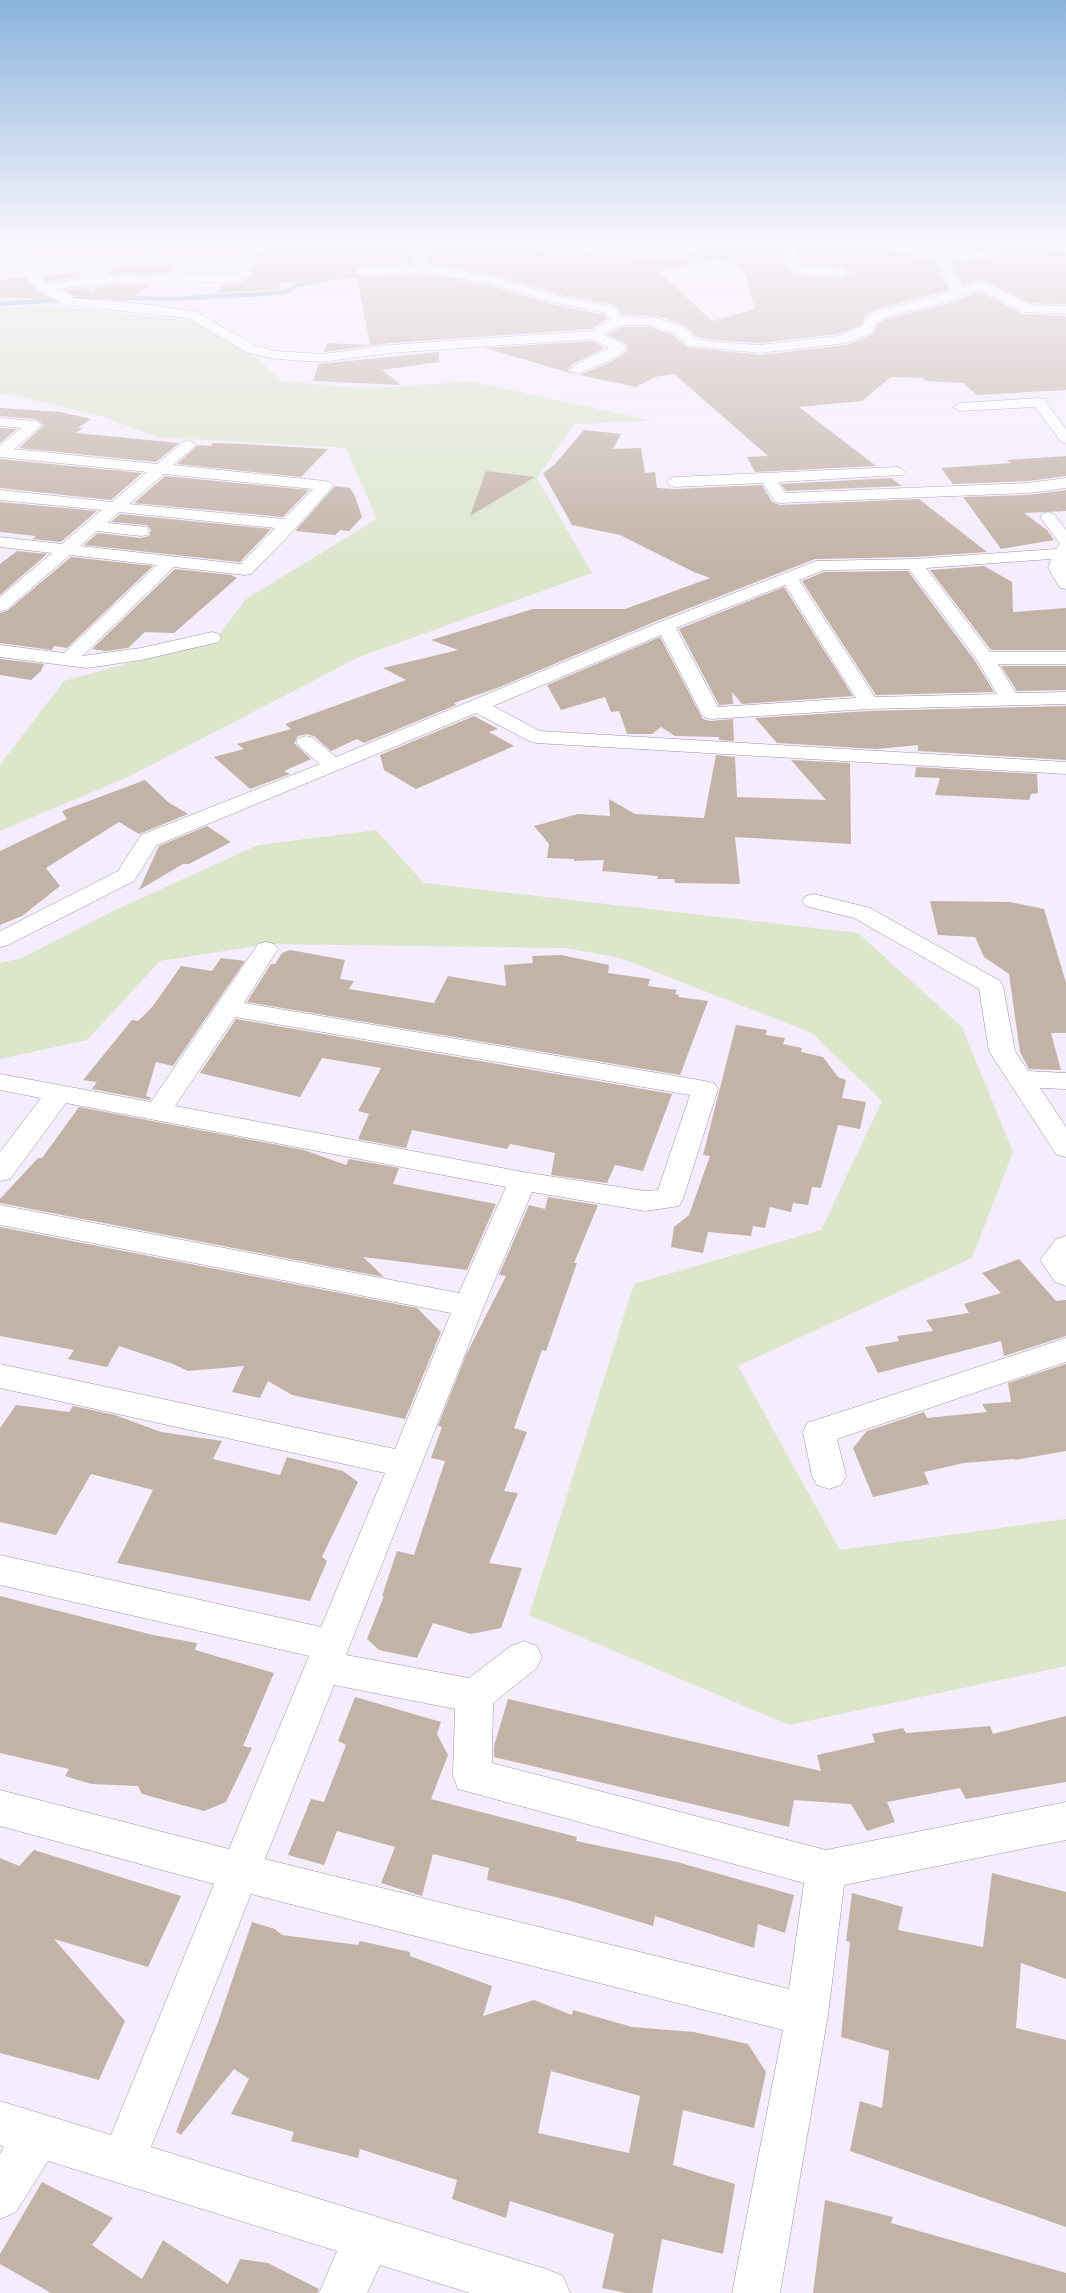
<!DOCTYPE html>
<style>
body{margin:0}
canvas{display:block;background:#f5ecfd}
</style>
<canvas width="1066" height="2293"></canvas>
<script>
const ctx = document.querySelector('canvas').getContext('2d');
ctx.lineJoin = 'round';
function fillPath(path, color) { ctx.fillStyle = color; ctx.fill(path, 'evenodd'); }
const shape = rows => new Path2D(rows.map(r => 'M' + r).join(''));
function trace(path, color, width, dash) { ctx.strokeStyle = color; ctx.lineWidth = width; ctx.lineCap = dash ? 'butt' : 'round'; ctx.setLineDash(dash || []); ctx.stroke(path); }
fillPath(shape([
 [43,305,197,321,256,357,281,381,370,389,469,381,653,421,574,424,537,478,592,573,359,657,128,777,0,831,0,765,64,681,216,639,246,599,377,519,346,448,157,437,101,416,13,395,0,394,0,308],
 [376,830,424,883,858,933,962,1027,1013,1152,972,1258,738,1366,840,1550,1066,1519,1066,1666,789,1725,529,1615,634,1284,821,1230,882,1101,812,1033,620,958,565,948,269,944,160,961,87,1040,0,1059,0,963,22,958,113,911,258,845]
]), '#dbe6cb');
trace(shape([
 [435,278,484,277,506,273],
 [0,304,105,297,170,299,261,294,286,292,298,285,328,279]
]), '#9eb2c9', 4.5);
fillPath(shape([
 [273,243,403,243,411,251,413,255,410,259,413,264,362,265,354,272,362,277,426,275,489,285,555,305,605,315,607,319,591,329,390,343,324,352,327,343,370,345,357,278,280,283,279,290,215,293,225,284,238,284,250,277,258,256],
 [422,243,686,243,676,249,589,243,546,245,538,249,546,255,589,253,678,260,706,243,779,243,787,271,804,276,843,279,851,274,844,267,805,265,799,263,795,243,880,243,883,247,935,262,949,290,877,309,866,315,861,325,838,334,760,343,716,340,697,337,686,326,658,316,622,315,615,305,562,295,490,274,431,264,426,259,429,254],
 [720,258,743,269,755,309,712,321,659,271],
 [908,243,924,243,924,245,1021,243,1031,249,1039,246,1066,252,1066,304,1029,303,983,280,963,285,951,263,993,258,1001,253,998,250,940,252],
 [116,266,176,266,166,273,108,274],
 [79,272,82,277,46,281,41,276],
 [25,277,37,291,54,300,0,297,0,280],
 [121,285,149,285,126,301,74,296,62,290,89,288,92,293,97,287],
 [981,292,1022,314,1066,316,1066,390,977,395,963,383,925,381,923,378,891,377,862,401,799,407,876,466,755,472,747,457,768,456,674,374,655,377,636,387,579,375,609,363,626,352,628,349,626,344,608,335,621,327,651,327,674,336,687,347,760,355,847,345,873,334,878,323,886,319,950,303],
 [593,341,605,348,571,365,568,370,573,374,485,348],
 [439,352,439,362,382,370,401,385,313,381,319,364],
 [0,408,60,412,91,419,78,428,83,428,76,433,179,443,156,462,19,448,44,425,35,419,0,416],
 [0,428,17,429,0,443],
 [584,430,621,434,613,449,641,448,645,473,655,472,657,488,675,489,762,485,772,502,780,505,919,499,987,552,914,557,815,559,659,620,497,688,454,703,456,705,364,743,357,739,331,751,314,736,307,734,298,736,294,743,311,759,284,771,290,774,250,789,214,757,244,749,237,744,291,729,285,724,406,680,383,668,458,650,431,640,533,609,625,609,710,578,694,572,620,535,572,525,543,473,554,465],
 [213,443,242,444,328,449,301,477,177,464,198,445,210,446],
 [1066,456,1066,476,1028,481,953,484,941,468,1011,463,1007,460],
 [0,459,142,473,111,500,0,488],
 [486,471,535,477,470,516],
 [165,476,309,490,283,517,134,503],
 [891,478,902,486,786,491,781,484],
 [335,486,350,488,355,496,362,517,349,531,340,530,335,535,295,531],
 [1066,490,1066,511,1024,513,1047,530,1054,540,1001,549,963,497,1028,495],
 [0,502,97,511,61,542,33,539,36,536,0,532],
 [120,514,271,529,240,562,84,545,98,533,141,538,149,536,151,530,147,525,111,522],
 [17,551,47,554,0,595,0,564],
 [71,557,153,566,67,648,54,646,52,650,0,643,0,613,7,611],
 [984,566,1012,582,1013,612,1066,608,1066,650,991,650,930,570],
 [175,569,231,575,237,578,174,633,145,632,128,648,106,651,92,649],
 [908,571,975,661,994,692,876,695,802,581,824,572],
 [784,587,853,696,742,704,732,692,733,704,719,705,679,629],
 [660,637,700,714,703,719,710,721,733,719,734,741,719,740,719,737,675,736,661,727,652,734,627,734,619,711,611,712,605,697,561,710,547,685],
 [0,659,44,664,41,671,31,680,0,675],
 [1001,666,1066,666,1066,690,1017,691],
 [1066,706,1066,760,918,751,918,745,877,749,777,743,755,718,869,711],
 [474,716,498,729,489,732,514,746,416,789,384,770,380,755],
 [716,755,735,757,737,797,826,800,791,760,850,763,851,844,735,837,740,884,675,883,674,879,657,879,658,876,602,871,604,860,574,861,574,859,547,858,549,844,534,826,578,814,610,816,609,799,635,814,704,818],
 [916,767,1037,774,1038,793,1031,794,1029,800,935,795,940,778,915,777],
 [145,780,168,802,188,814,139,834,119,822,46,868,60,886,22,916,0,925,0,851,67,819,62,811],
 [207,826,231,842,189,864,183,864,139,890,159,846],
 [930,901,1010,902,1044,909,1066,983,1066,1033,1051,1033,1061,1070,1029,1069,1020,1052,1009,974,984,957,975,937,938,935],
 [290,950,345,960,340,979,354,981,349,989,434,1003,448,976,506,986,504,965,533,963,532,956,561,955,609,965,608,973,650,979,648,986,677,990,675,994,679,995,678,997,708,1001,680,1075,247,1002,271,964,275,964,282,953],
 [221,958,245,961,173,1066,156,1062,146,1096,151,1098,150,1100,92,1089,97,1082,83,1080,132,1020,138,1021,153,1006,181,966,212,971],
 [236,1019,672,1094,643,1171,615,1165,607,1183,551,1175,555,1153,510,1144,507,1149,412,1130,406,1148,358,1139,369,1114,358,1111,381,1068,322,1058,300,1097,200,1073],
 [736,1025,767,1030,766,1035,785,1038,783,1044,802,1048,801,1052,823,1057,838,1077,846,1080,842,1098,866,1102,860,1129,838,1125,821,1188,812,1187,808,1205,793,1203,791,1212,770,1207,765,1228,753,1226,751,1236,708,1232,703,1253,671,1247,674,1227,689,1215,710,1156,703,1155],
 [79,1107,304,1150,346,1165,349,1159,399,1168,393,1184,496,1204,467,1270,363,1257,384,1277,0,1203,0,1199,38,1158,42,1158],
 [548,1197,598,1205,574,1263,577,1263,546,1351,542,1350,514,1428,527,1432,504,1491,518,1493,489,1563,522,1568,501,1628,471,1634,433,1623,417,1658,379,1650,367,1639,384,1596,382,1596,397,1551,414,1555,445,1461,431,1458,442,1427,438,1426,466,1355,506,1276,499,1275,529,1205,545,1209],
 [0,1227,417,1308,441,1332,405,1419,292,1395,268,1381,260,1398,232,1392,244,1366,188,1371,173,1364,119,1346,107,1367,68,1359,74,1350,0,1336],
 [1019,1259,1056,1301,1066,1300,1066,1336,1004,1356,1001,1341,878,1373,865,1347,899,1341,897,1336,933,1331,926,1320,969,1313,964,1304,1001,1293,982,1273],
 [1066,1364,1066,1451,1015,1460,1014,1459,964,1463,924,1472,929,1484,873,1497,853,1448,867,1431,924,1412,927,1418,987,1412,982,1404,1011,1402,1008,1383],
 [16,1405,69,1412,73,1406,115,1415,161,1432,222,1441,213,1459,280,1475,287,1457,343,1471,358,1482,322,1557,327,1561,310,1601,117,1563,153,1490,91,1474,56,1535,0,1522,0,1428],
 [0,1596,153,1635,197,1643,195,1650,274,1673,243,1746,252,1748,226,1802,204,1811,142,1794,138,1786,91,1784,65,1776,69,1769,0,1753],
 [355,1697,441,1722,437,1734,448,1755,431,1799,577,1837,576,1841,677,1862,794,1895,785,1933,758,1924,754,1948,655,1916,653,1926,571,1901,487,1880,489,1868,433,1854,422,1896,381,1883,395,1847,337,1831,324,1865,288,1855,311,1799,324,1802,346,1745,338,1741],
 [508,1699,821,1771,817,1755,875,1742,872,1734,903,1728,906,1733,990,1726,993,1734,1066,1716,1066,1782,966,1799,960,1788,887,1802,895,1822,867,1831,851,1804,794,1800,789,1827,494,1757,494,1746],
 [34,1850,181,1896,148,1967,54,1939,125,2021,99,2080,0,2053,0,1858,19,1866],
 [992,1873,1066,1892,1066,1979,1021,1963,1016,2028,1066,2040,1066,2227,850,2151,860,2101,882,2108,889,2051,841,2037,850,1942,846,1941,852,1893,903,1907,898,1930,983,1947],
 [252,1922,275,1929,282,1935,358,1945,360,1941,410,1952,410,1956,492,1986,483,2016,534,2000,572,2015,573,2010,632,2027,694,2032,748,2044,766,2072,754,2128,683,2110,673,2165,735,2184,723,2254,662,2239,652,2293,626,2293,602,2288,614,2234,510,2201,506,2218,452,2199,457,2180,360,2149,358,2158,291,2141,294,2132,231,2114,249,2079,234,2069,181,2135,176,2132,218,2022],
 [551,2071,640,2096,629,2153,538,2133],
 [42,2182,113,2218,92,2245,142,2279,163,2240,228,2284,240,2259,268,2263,319,2289,317,2293,51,2293,0,2264,0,2254],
 [825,2200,893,2217,891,2223,1066,2273,1066,2293,813,2293]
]), '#c3b3a7');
const street = shape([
 [13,243,51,243,45,246,16,250,45,283,121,275,235,274,238,273,246,255,254,255,256,257,249,275,237,282,121,283,55,289,73,298,153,305,196,312,256,346,276,351,322,354,390,345,592,331,610,320,606,313,556,303,489,283,426,273,362,275,356,271,362,267,417,266,412,259,415,255,413,250,405,243,419,243,422,246,427,255,424,259,430,266,490,276,562,297,615,307,621,317,657,318,685,328,696,339,716,342,760,345,838,336,862,326,867,317,877,311,942,295,951,291,942,269,936,260,884,245,882,243,901,243,940,254,997,251,999,253,993,256,948,261,962,287,983,282,987,283,1029,305,1066,306,1066,314,1023,312,981,290,962,295,950,301,885,317,877,322,872,332,846,343,760,353,692,346,687,345,675,334,651,325,620,325,604,335,624,345,626,348,624,351,608,361,577,374,570,370,572,367,609,348,593,339,390,353,322,362,276,359,246,352,188,318,66,305,38,290,5,251,0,251,0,245,13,243],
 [149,243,162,243,166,248,160,251,156,250,149,243],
 [690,243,704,243,678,258,589,251,546,253,540,250,546,247,589,245,676,251,690,243],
 [781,243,793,243,797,264,805,267,843,269,849,273,843,277,804,274,788,269,781,243],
 [1040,243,1066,244,1066,250,1042,245,1040,243],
 [1039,398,1044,399,1066,429,1066,443,1061,442,1035,407,960,411,953,407,960,403,1039,398],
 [0,418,35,421,42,425,14,449,157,464,183,442,188,440,196,445,173,465,325,481,331,483,333,486,296,528,251,574,245,575,174,567,82,656,141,648,212,632,219,634,221,638,219,642,141,660,87,668,0,657,0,645,64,653,157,565,70,555,6,610,0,611,0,597,52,553,0,547,0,537,62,544,102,510,0,500,0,490,112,502,147,472,0,457,0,445,22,428,0,426,0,418],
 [164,474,313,489,284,519,129,504,164,474],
 [119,512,275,528,241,564,80,546,97,531,141,536,147,535,149,531,147,527,107,523,119,512],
 [897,467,902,469,905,472,902,475,778,482,785,493,1028,483,1066,478,1066,488,1028,493,780,503,774,501,763,483,675,487,669,485,667,482,669,479,675,477,897,467],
 [1048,512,1054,514,1066,530,1066,589,1060,588,1048,568,1051,559,926,568,990,652,1066,652,1066,664,998,664,1016,693,1066,692,1066,704,869,709,711,719,704,717,701,713,661,635,493,706,540,731,1066,762,1066,774,536,743,529,741,476,713,157,845,134,881,8,945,0,947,0,931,118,871,141,835,320,764,299,746,296,742,299,738,306,736,313,738,336,757,660,622,816,561,914,559,1056,549,1060,544,1040,517,1042,514,1048,512],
 [909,569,977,660,997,694,875,697,799,580,824,570,909,569],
 [785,585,856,698,718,707,676,628,785,585],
 [814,894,870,908,1000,981,1003,986,1015,1051,1028,1071,1066,1073,1066,1089,1040,1088,1066,1127,1066,1157,1056,1154,989,1051,979,989,854,918,806,906,802,901,806,896,814,894],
 [266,942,274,944,278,949,244,1003,705,1081,714,1083,718,1089,683,1199,679,1206,645,1211,532,1192,484,1306,346,1655,469,1678,511,1646,524,1641,537,1646,542,1657,537,1668,493,1703,492,1763,826,1850,1066,1802,1066,1840,844,1885,828,2015,780,2293,732,2293,783,2030,251,1894,151,2147,546,2269,563,2276,570,2293,470,2293,380,2265,367,2293,319,2293,337,2251,48,2161,16,2212,0,2219,0,2154,4,2147,0,2145,0,2101,111,2135,214,1884,0,1826,0,1790,229,1849,309,1656,0,1585,0,1555,321,1627,385,1473,0,1388,0,1364,395,1449,451,1313,0,1225,0,1205,459,1293,506,1187,66,1103,10,1179,0,1181,0,1152,41,1098,0,1090,0,1074,151,1102,258,944,266,942],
 [235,1017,690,1095,658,1190,645,1191,523,1172,175,1106,235,1017],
 [334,1685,455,1709,453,1776,458,1789,804,1883,789,1989,265,1859,334,1685],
 [1066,1236,1066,1286,1055,1282,1040,1260,1056,1239,1066,1236],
 [1066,1338,1066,1362,837,1439,846,1476,841,1485,829,1489,817,1485,812,1476,803,1432,807,1423,1066,1338]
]);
trace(street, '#9a92a2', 1);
fillPath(street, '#fff');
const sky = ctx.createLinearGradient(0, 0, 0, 564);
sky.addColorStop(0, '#8ab3dc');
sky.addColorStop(0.43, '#faf6fe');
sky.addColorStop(1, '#faf6fe00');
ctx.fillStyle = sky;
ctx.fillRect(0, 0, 1066, 564);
</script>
